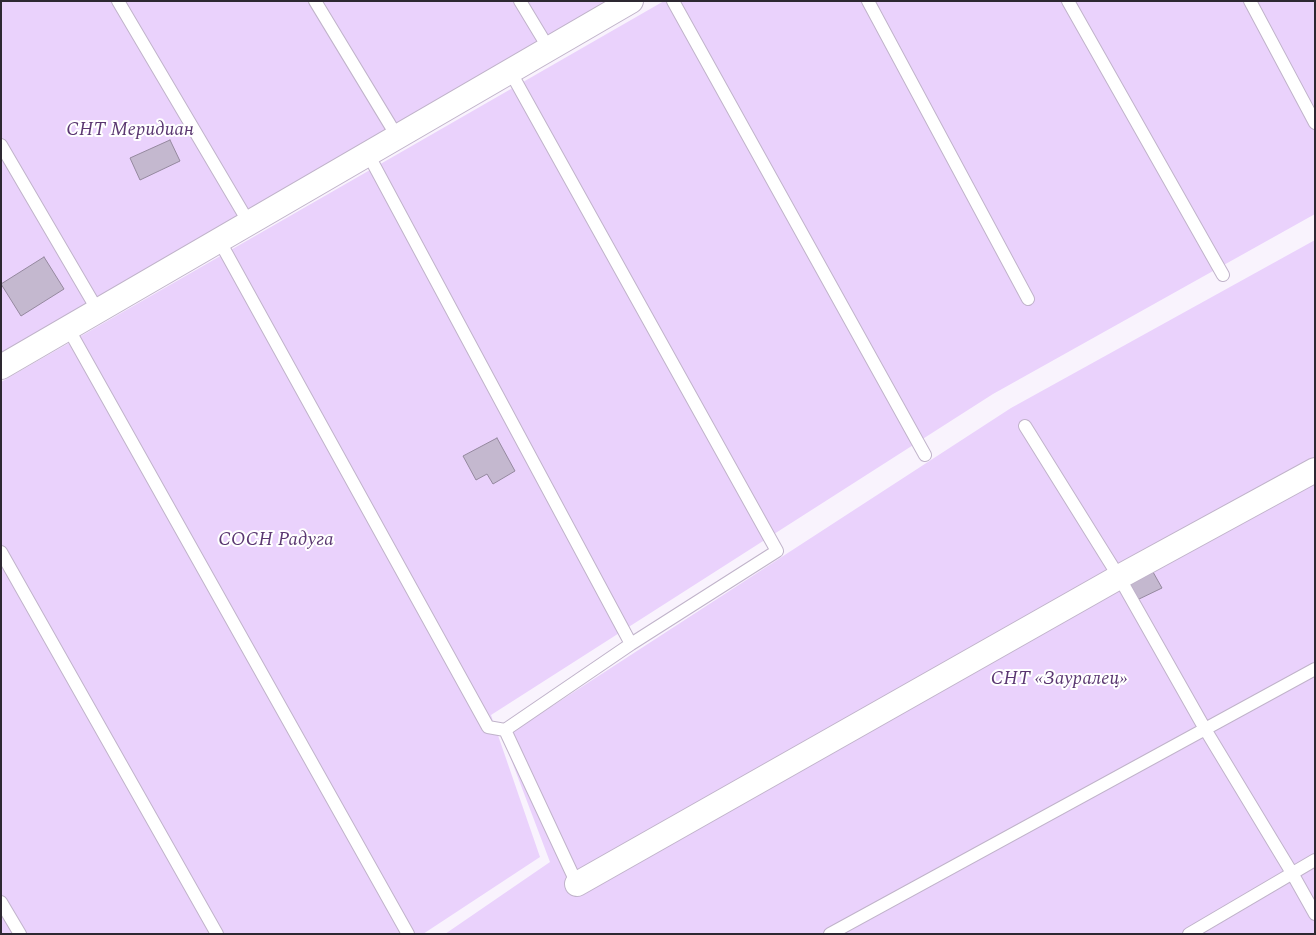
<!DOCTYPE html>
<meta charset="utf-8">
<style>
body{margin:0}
#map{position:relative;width:1316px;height:935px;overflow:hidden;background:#f9f3fd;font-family:Spectral,serif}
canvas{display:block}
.frame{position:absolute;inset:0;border:2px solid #2d2831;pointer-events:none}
</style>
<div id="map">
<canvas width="1316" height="935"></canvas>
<div class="frame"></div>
</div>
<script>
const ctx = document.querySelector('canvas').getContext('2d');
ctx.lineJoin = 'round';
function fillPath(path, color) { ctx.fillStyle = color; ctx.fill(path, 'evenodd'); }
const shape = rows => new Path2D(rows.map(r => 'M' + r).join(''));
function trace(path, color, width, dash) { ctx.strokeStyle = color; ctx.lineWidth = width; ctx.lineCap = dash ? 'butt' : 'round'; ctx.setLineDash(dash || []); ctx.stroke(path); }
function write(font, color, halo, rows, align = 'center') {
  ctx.font = font + ' Spectral,serif'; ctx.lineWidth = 4; ctx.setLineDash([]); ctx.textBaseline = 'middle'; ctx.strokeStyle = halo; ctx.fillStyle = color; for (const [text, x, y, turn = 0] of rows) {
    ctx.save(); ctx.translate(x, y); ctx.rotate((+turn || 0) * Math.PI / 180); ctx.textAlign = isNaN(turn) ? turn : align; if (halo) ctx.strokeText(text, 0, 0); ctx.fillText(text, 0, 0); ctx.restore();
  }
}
fillPath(shape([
 [1,1,611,1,1,355],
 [664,1,1315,1,1315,214,993,394,491,715,540,857,423,934,1,934,1,382],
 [1315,240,1315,934,445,934,550,862,503,738,1011,408]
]), '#ead2fc');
const building = shape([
 [170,140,180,161,140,180,130,158,170,140],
 [44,257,64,289,21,316,1,284,44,257],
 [497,438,515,471,493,484,487,474,476,480,463,456,497,438],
 [1153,572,1162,588,1137,600,1129,584,1153,572]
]);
fillPath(building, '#c4b8cf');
trace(building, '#95899f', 1);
const service = shape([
 [118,1,249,223],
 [315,1,398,138],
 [520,1,549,49],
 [673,1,925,455],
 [868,1,1028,299],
 [1068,1,1223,275],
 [1250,1,1315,123],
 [1,145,98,311],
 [368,154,631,644],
 [219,240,488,727,505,730,631,644,777,551,510,71],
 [68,328,408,934],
 [1025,426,1119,577,1205,729,1292,873,1315,914],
 [1,552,217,934],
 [505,730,577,884],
 [1,902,20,934],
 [830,934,1315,669],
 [1189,934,1315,860]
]);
const minor = shape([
 [1,367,631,1],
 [577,884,1119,577,1315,470]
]);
trace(service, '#c0b3ca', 14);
trace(minor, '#c0b3ca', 26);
trace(service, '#fff', 12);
trace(minor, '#fff', 24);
write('italic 19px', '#5a3771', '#fff', [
 ["СНТ Меридиан",130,131],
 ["СОСН Радуга",276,541],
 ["СНТ «Зауралец»",1059,680]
]);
</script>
